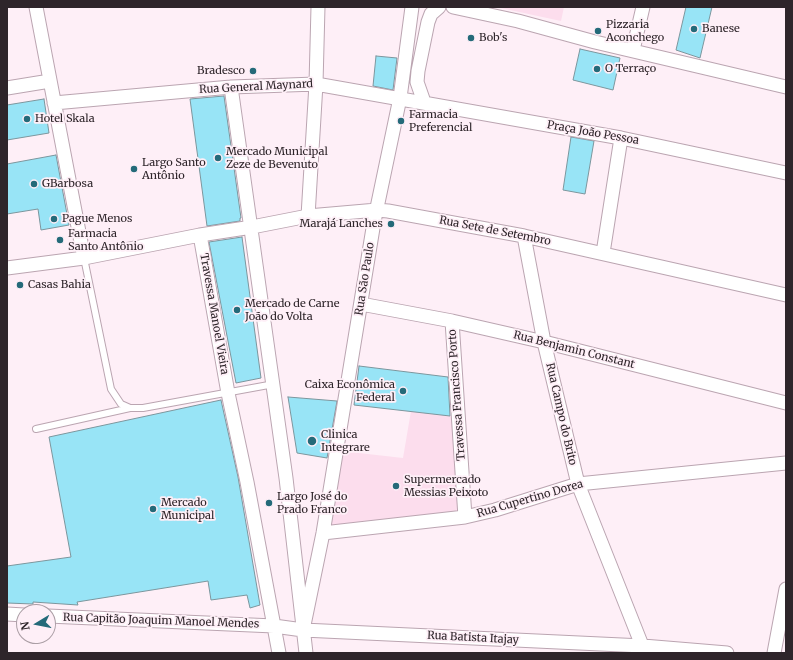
<!DOCTYPE html>
<meta charset="utf-8">
<style>
body{margin:0}
#map{position:relative;width:793px;height:660px;overflow:hidden;background:#feeff7;font-family:Merriweather,serif}
canvas{display:block}
.frame{position:absolute;inset:0;border:8px solid #2e252a;pointer-events:none}
.north{position:absolute;left:16px;top:604px;width:40px;height:40px;box-sizing:border-box;background:#feeff7;border:1px solid #ab9ea5;border-radius:50%;rotate:260deg;font-size:11px;font-weight:700;line-height:16px;text-align:center;color:#2e252a}
.north::after{content:'';display:block;margin:auto;width:14px;height:18px;background:#246a79;clip-path:polygon(50% 0,100% 100%,50% 72%,0 100%)}
</style>
<div id="map">
<canvas width="793" height="660"></canvas>
<div class="frame"></div>
<div class="north">N</div>
</div>
<script>
const ctx = document.querySelector('canvas').getContext('2d');
ctx.lineJoin = 'round';
function fillPath(path, color) { ctx.fillStyle = color; ctx.fill(path, 'evenodd'); }
const shape = rows => new Path2D(rows.map(r => 'M' + r).join(''));
function trace(path, color, width, dash) { ctx.strokeStyle = color; ctx.lineWidth = width; ctx.lineCap = dash ? 'butt' : 'round'; ctx.setLineDash(dash || []); ctx.stroke(path); }
function write(font, color, halo, rows, align = 'center') {
  ctx.font = font + ' Merriweather,serif'; ctx.lineWidth = 3.5; ctx.setLineDash([]); ctx.textBaseline = 'middle'; ctx.strokeStyle = halo; ctx.fillStyle = color; for (const [text, x, y, turn = 0] of rows) {
    ctx.save(); ctx.translate(x, y); ctx.rotate((+turn || 0) * Math.PI / 180); ctx.textAlign = isNaN(turn) ? turn : align; if (halo) ctx.strokeText(text, 0, 0); ctx.fillText(text, 0, 0); ctx.restore();
  }
}
fillPath(shape([
 [496,7,564,7,561,21],
 [411,411,452,416,459,514,329,527,341,451,403,458]
]), '#fcdded');
const building = shape([
 [686,7,712,7,700,58,676,50,686,7],
 [580,49,620,58,613,90,573,80,580,49],
 [376,56,397,58,393,90,373,86,376,56],
 [224,96,241,218,240,218,240,221,207,226,190,99,224,96],
 [44,99,49,133,7,140,7,105,44,99],
 [571,137,594,141,585,194,563,190,571,137],
 [56,155,69,225,41,230,38,209,7,214,7,164,56,155],
 [242,237,261,378,236,383,209,242,242,237],
 [359,366,448,377,450,416,354,405,359,366],
 [288,397,337,401,327,458,297,453,288,397],
 [221,400,238,477,260,605,250,608,247,595,211,600,208,581,77,602,78,605,33,602,33,604,7,603,7,566,71,557,49,437,221,400]
]);
fillPath(building, '#98e4f6');
trace(building, '#7c969d', 1);
const lane = shape([
 [84,258,111,389,121,404,130,408,143,408,274,384],
 [36,429,130,408]
]);
const street = shape([
 [36,7,84,258],
 [453,7,518,21,595,42,786,87],
 [633,50,643,7],
 [231,87,286,478,306,653],
 [7,88,50,81],
 [424,102,417,82,418,71,428,22,431,14,439,7],
 [54,103,231,87,316,84,621,138,786,173],
 [308,216,316,84,318,7],
 [200,235,228,393,247,482,279,653],
 [524,236,544,342,578,484,645,653],
 [603,253,621,138],
 [7,268,84,258,200,235,252,227,308,216,377,210,388,211,524,236,786,295],
 [361,304,452,321,544,342,786,403],
 [452,321,465,517],
 [323,533,465,517,495,510,578,484,786,463],
 [7,614,24,615],
 [48,616,274,626,303,630,643,646,727,653],
 [303,630,323,533,374,222,400,98,412,7],
 [774,653,786,589]
]);
trace(lane, '#bba5b1', 8);
trace(street, '#bba5b1', 15);
trace(lane, '#fff', 6);
trace(street, '#fff', 13);
for (const [x, y, r, color] of [
 [694,29,4,"#246a79"],
 [598,31,4,"#246a79"],
 [471,38,4,"#246a79"],
 [597,69,4,"#246a79"],
 [253,71,4,"#246a79"],
 [27,119,4,"#246a79"],
 [401,121,4,"#246a79"],
 [218,158,4,"#246a79"],
 [134,169,4,"#246a79"],
 [34,184,4,"#246a79"],
 [54,219,4,"#246a79"],
 [391,224,4,"#246a79"],
 [60,240,4,"#246a79"],
 [20,285,4,"#246a79"],
 [237,310,4,"#246a79"],
 [403,391,4,"#246a79"],
 [312,441,5,"#246a79"],
 [396,486,4,"#246a79"],
 [269,503,4,"#246a79"],
 [153,509,4,"#246a79"]
]) { const dot = new Path2D(); dot.arc(x, y, r, 0, 2 * Math.PI); ctx.fillStyle = color; ctx.fill(dot); trace(dot, '#feeff7', 1.5); }
write('11px', '#2e252a', '#feeff7', [
 ["Pizzaria",606,25],
 ["Aconchego",606,38],
 ["Banese",702,29],
 ["Bob's",479,38],
 ["O Terraço",605,69],
 ["Bradesco",245,71,"right"],
 ["Farmacia",409,115],
 ["Preferencial",409,128],
 ["Hotel Skala",35,119],
 ["Mercado Municipal",226,152],
 ["Zeze de Bevenuto",226,165],
 ["Largo Santo",142,163],
 ["Antônio",142,176],
 ["GBarbosa",42,184],
 ["Pague Menos",62,219],
 ["Marajá Lanches",383,224,"right"],
 ["Farmacia",68,234],
 ["Santo Antônio",68,247],
 ["Casas Bahia",28,285],
 ["Mercado de Carne",245,304],
 ["João do Volta",245,317],
 ["Caixa Econômica",395,385,"right"],
 ["Federal",395,398,"right"],
 ["Clinica",321,435],
 ["Integrare",321,448],
 ["Supermercado",404,480],
 ["Messias Peixoto",404,493],
 ["Largo José do",277,497],
 ["Prado Franco",277,510],
 ["Mercado",161,503],
 ["Municipal",161,516]
], 'left');
write('11px', '#2e252a', '#feeff7', [
 ["Rua General Maynard",256,87,-3],
 ["Praça João Pessoa",593,133,10],
 ["Rua Sete de Setembro",495,231,11],
 ["Rua São Paulo",365,279,-81],
 ["Travessa Manoel Vieira",214,314,80],
 ["Rua Benjamin Constant",574,350,14],
 ["Travessa Francisco Porto",457,395,-94],
 ["Rua Campo do Brito",561,414,77],
 ["Rua Cupertino Dorea",530,499,-16],
 ["Rua Capitão Joaquim Manoel Mendes",161,621,2],
 ["Rua Batista Itajay",473,638,3]
]);
</script>
